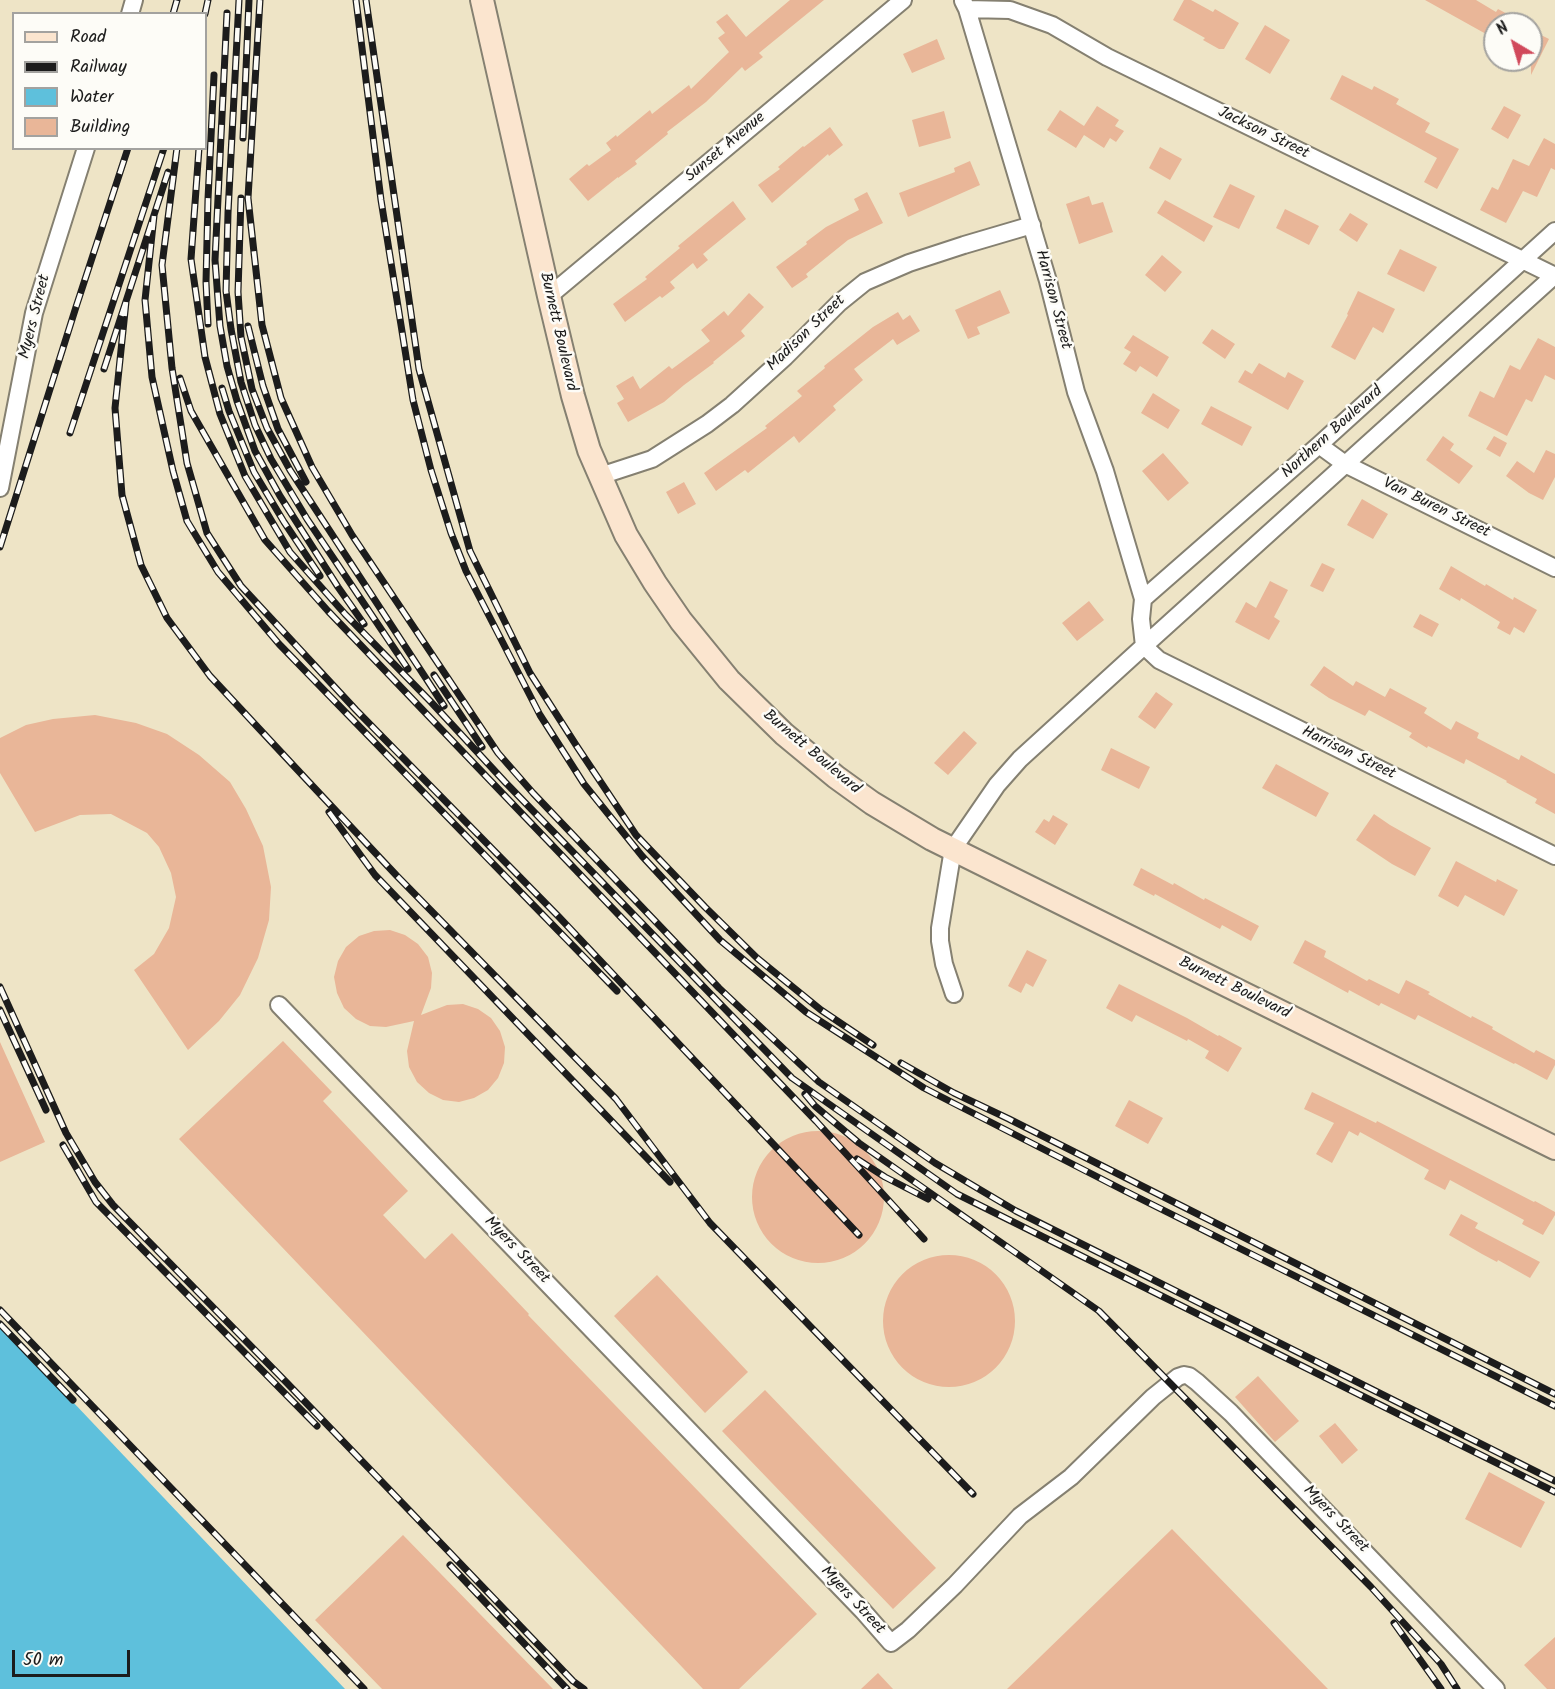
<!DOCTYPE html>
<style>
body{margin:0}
#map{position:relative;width:1555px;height:1689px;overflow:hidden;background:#eee4c6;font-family:Kalam,sans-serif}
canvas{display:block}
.legend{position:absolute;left:12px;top:12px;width:195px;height:138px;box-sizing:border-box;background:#fdfcf7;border:2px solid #a3a29f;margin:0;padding:8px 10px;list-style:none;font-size:18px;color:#1c1c1c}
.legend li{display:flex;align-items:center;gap:12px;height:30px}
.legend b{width:30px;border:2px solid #a3a29f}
.north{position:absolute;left:1483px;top:12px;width:60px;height:60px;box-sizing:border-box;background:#fdfcf7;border:2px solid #a3a29f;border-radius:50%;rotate:322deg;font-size:16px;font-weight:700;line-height:24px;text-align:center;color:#1c1c1c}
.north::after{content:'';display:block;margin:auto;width:21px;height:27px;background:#d1495b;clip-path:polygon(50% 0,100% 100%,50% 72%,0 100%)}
.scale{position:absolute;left:12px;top:1650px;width:118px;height:27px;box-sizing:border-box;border:3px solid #1c1c1c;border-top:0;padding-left:8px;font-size:18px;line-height:21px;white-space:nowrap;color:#1c1c1c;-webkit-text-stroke:4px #fdfcf7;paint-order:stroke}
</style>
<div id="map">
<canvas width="1555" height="1689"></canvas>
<ul class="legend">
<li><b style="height:8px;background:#fbe5cf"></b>Road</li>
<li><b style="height:8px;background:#1c1c1c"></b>Railway</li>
<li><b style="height:16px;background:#5ec0dc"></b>Water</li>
<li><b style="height:16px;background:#e9b698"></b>Building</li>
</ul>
<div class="north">N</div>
<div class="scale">50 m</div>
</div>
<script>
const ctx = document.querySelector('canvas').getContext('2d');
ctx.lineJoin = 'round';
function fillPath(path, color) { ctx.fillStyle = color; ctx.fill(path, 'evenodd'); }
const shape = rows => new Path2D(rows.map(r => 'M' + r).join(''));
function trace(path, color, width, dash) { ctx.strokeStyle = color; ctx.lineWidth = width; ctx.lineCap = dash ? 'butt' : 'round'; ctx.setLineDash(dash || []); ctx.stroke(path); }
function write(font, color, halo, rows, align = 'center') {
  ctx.font = font + ' Kalam,sans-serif'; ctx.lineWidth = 5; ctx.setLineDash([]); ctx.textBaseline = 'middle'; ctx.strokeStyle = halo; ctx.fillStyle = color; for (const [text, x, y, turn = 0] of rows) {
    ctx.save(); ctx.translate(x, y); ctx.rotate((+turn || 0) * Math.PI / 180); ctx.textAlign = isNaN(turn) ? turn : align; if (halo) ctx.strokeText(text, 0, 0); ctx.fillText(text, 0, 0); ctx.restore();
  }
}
fillPath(shape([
 [0,1325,345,1689,0,1689]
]), '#5ec0dc');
fillPath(shape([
 [790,0,824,0,759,53,763,57,745,71,742,67,706,102,667,132,668,134,635,161,637,164,618,178,618,177,588,201,569,179,587,164,589,166,611,150,606,143,616,135,617,137,650,110,652,114,689,85,691,89,729,52,718,38,725,33,716,22,727,14,746,37],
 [1184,0,1191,0,1213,12,1215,9,1239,23,1224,49,1219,49,1203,40,1205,38,1173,20],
 [1425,0,1476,0,1496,12,1498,9,1526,24,1495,24,1495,39],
 [1265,25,1290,40,1270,74,1245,59],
 [1531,30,1549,39,1531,75],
 [937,39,945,59,912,73,903,54],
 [1342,75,1372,90,1374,86,1399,99,1396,104,1430,123,1425,132,1459,149,1437,189,1424,182,1437,158,1330,99],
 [1097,106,1119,120,1115,126,1124,131,1116,142,1110,138,1104,148,1084,135,1076,148,1047,130,1060,110,1084,126],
 [1504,106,1521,115,1508,139,1491,129],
 [944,111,951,138,919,147,912,120],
 [830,127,843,145,829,156,828,154,772,203,758,185,780,169,778,167,803,146,804,147],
 [1544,138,1555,144,1555,170,1551,168,1537,197,1523,191,1506,223,1480,210,1492,187,1498,190,1513,159,1529,166],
 [1160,147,1182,159,1170,180,1149,168],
 [970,161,980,185,908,217,899,193,955,172,954,168],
 [1230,184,1255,196,1239,229,1213,217],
 [867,192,883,223,848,240,806,274,808,277,792,288,776,267,807,244,806,242,826,227,859,210,854,199],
 [1089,196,1092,205,1103,202,1113,232,1079,244,1066,204],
 [1165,200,1213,226,1204,242,1157,213],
 [733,201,746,219,703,254,708,260,697,269,693,263,670,282,675,288,662,298,660,296,625,322,613,304,647,279,645,277,680,248,678,246],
 [1285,209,1319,226,1309,245,1276,228],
 [1350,213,1368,224,1357,242,1339,230],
 [1400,249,1437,267,1424,292,1387,274],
 [1162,255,1182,272,1165,292,1145,275],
 [1000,290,1010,313,977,327,980,334,968,339,955,310],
 [1358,291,1395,309,1383,333,1373,327,1355,360,1331,347,1348,315,1347,314],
 [749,293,764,307,741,331,745,336,713,362,714,363,684,385,664,402,628,422,617,403,624,399,616,386,633,376,640,389,669,366,672,369,710,341,701,330,724,311,728,316],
 [898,312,903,320,910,315,920,331,897,345,893,339,854,369,863,380,833,406,836,410,799,443,794,436,748,473,745,470,716,491,704,473,767,428,765,426,802,396,797,391,825,368,824,366,873,327],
 [1212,329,1235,344,1225,359,1202,343],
 [1133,335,1169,357,1157,377,1140,366,1136,372,1123,364,1131,352,1124,348],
 [1538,338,1555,347,1555,380,1545,375,1532,402,1526,399,1507,436,1468,416,1480,391,1494,398,1510,365,1520,370],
 [1259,363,1285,378,1288,372,1304,381,1288,410,1238,382,1245,370,1252,374],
 [1153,393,1180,410,1168,429,1141,413],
 [1211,406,1252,427,1242,446,1201,424],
 [1443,436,1454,444,1450,450,1473,466,1459,484,1426,460],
 [1494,436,1507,443,1500,457,1486,449],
 [1546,450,1555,454,1555,477,1543,500,1529,493,1506,476,1517,461,1534,473],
 [1163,453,1189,483,1168,501,1142,471],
 [684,482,696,504,678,514,666,492],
 [1362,499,1388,514,1373,539,1347,525],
 [1322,563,1335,569,1323,592,1310,586],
 [1451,566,1485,586,1486,584,1513,600,1514,597,1537,610,1524,633,1514,627,1510,635,1497,628,1500,622,1461,598,1460,601,1439,589],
 [1270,581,1288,590,1274,617,1280,621,1269,640,1235,622,1246,602,1256,608],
 [1089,601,1104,620,1077,641,1062,623],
 [1420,614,1439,624,1432,637,1413,627],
 [1324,666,1353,686,1356,681,1385,697,1390,688,1427,708,1424,713,1451,730,1456,721,1479,733,1477,738,1519,760,1521,755,1555,774,1555,814,1535,803,1537,799,1506,782,1507,781,1466,759,1464,764,1428,746,1427,748,1409,737,1412,733,1369,710,1365,716,1329,698,1310,685],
 [1156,692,1173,704,1155,729,1138,717],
 [95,715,136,723,167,734,199,755,230,782,246,809,263,846,271,887,269,920,258,958,240,995,219,1021,188,1050,134,970,154,954,169,928,176,897,171,873,159,847,147,833,111,814,80,815,35,832,0,773,0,738,26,725,53,719],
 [964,731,977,743,948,775,934,763],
 [1111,748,1150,767,1139,789,1101,770],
 [1276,764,1329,793,1316,817,1262,788],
 [1374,814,1390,825,1431,848,1415,876,1392,864,1356,840],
 [1053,815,1068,824,1055,845,1035,832,1044,819,1049,822],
 [1456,861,1496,882,1497,879,1518,890,1504,916,1465,895,1458,907,1438,896],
 [1141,868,1173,885,1174,883,1204,900,1205,898,1259,926,1251,941,1222,925,1220,929,1155,894,1154,896,1133,885],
 [390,930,405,935,418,944,428,957,432,973,431,988,421,1015,447,1005,463,1004,478,1009,491,1018,500,1031,505,1047,504,1063,498,1078,488,1090,474,1098,459,1102,443,1100,429,1093,417,1082,409,1067,407,1051,414,1021,386,1027,370,1026,356,1019,344,1008,337,993,334,977,338,961,346,947,359,936,374,931],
 [1305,940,1326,951,1324,957,1367,981,1369,979,1399,994,1406,980,1430,992,1428,994,1471,1018,1472,1016,1493,1027,1492,1029,1534,1053,1536,1050,1555,1060,1555,1065,1547,1080,1515,1063,1514,1064,1418,1015,1415,1020,1381,1003,1379,1006,1349,990,1348,993,1293,963],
 [1027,950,1047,960,1033,987,1026,983,1021,993,1008,986],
 [1119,984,1187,1018,1218,1036,1219,1035,1242,1048,1228,1072,1205,1058,1209,1051,1188,1039,1187,1041,1136,1015,1132,1022,1106,1008],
 [283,1041,332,1092,323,1101,408,1191,383,1215,425,1259,452,1233,529,1314,528,1315,817,1614,739,1689,703,1689,179,1139],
 [0,1042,45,1142,0,1162],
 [1312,1092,1376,1123,1377,1121,1534,1202,1535,1201,1555,1212,1555,1215,1543,1235,1522,1224,1524,1220,1450,1180,1445,1190,1424,1179,1429,1170,1360,1132,1358,1136,1349,1131,1332,1163,1316,1154,1334,1123,1304,1109],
 [1129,1100,1163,1118,1148,1144,1115,1126],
 '752 1197a66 66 0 1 1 132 0a66 66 0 1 1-132 0Z',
 [1461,1214,1478,1223,1475,1228,1540,1262,1530,1278,1498,1260,1497,1262,1482,1254,1449,1235],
 '883 1321a66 66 0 1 1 132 0a66 66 0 1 1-132 0Z',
 [657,1275,748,1372,705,1413,614,1316],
 [1258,1376,1299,1421,1275,1442,1235,1397],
 [765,1390,936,1568,893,1609,722,1431],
 [1335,1423,1358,1450,1342,1464,1319,1436],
 [1489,1472,1545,1502,1521,1548,1465,1519],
 [1172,1529,1328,1689,1007,1689],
 [403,1535,553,1689,382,1689,315,1620],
 [1555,1637,1555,1689,1547,1689,1524,1665],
 [878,1673,893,1689,861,1689]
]), '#e9b698');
const street = shape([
 [963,1,967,9,1048,281,1076,392,1105,471,1143,599],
 [967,9,1010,10,1052,25,1107,57,1555,276],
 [130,14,134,0],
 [1555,275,1144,646,1159,660,1555,856],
 [549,296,903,0],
 [1319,445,1345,464,1555,568],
 [600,476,652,459,707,424,732,405,785,357,839,303,865,282,909,263,964,245,1032,225],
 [0,488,34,313,86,148],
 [954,994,944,964,940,941,940,928,953,849,997,785,1020,759,1144,646,1141,619,1143,599,1319,445,1555,231],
 [279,1005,863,1611,891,1643,908,1630,955,1585,1020,1516,1071,1477,1153,1397,1178,1377,1184,1375,1189,1376,1197,1382,1231,1413,1496,1689]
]);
const secondary = shape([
 [482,0,549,296,573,396,589,450,626,535,655,583,681,621,729,680,784,734,836,777,872,803,932,839,1555,1148]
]);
trace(street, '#858071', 20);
trace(secondary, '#858071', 26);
trace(street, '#fff', 16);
trace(secondary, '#fbe5cf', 22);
const rail = shape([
 [239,0,228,213,226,291,231,329,241,382,255,425,271,459,307,519,408,669],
 [260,0,248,198,262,325,281,398,312,467,352,535,498,753,533,793,719,988,819,1082,935,1163,1016,1211,1555,1481],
 [356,0,381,200,413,400,431,470,451,533,466,571,540,715,584,784,642,856,720,940,806,1012,924,1088,1123,1190,1555,1406],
 [366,0,419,369,470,551,530,673,576,745,636,835,705,907,757,958,821,1010,873,1045],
 [227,13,215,260,220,326,227,366,237,401,255,451,280,496,338,587,364,624],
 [173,14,177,0],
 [205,14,208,0],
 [243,138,249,0],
 [177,148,162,265,172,368,187,463,207,533,241,586,356,710,559,917,859,1235],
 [199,148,191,259,205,357,220,414,245,476,290,552,345,614,431,702,505,782,792,1078,957,1194,1555,1492],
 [241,198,238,292,241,337,252,389,267,428,290,470,444,706],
 [154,216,145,300,152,377,173,471,187,521,218,572,279,644,617,991],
 [126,302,115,408,122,495,141,565,167,618,210,676,306,779,397,876,616,1099,710,1223,973,1494],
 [208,324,206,282,208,199,214,75],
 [248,326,263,386,278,429,306,482],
 [104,369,168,172],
 [180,378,191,411,265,540,328,611,816,1121,924,1239],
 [222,388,229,411,254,472,284,522,320,576],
 [70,433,164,148],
 [0,547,76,307,128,148],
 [434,675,482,747],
 [329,812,375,875,670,1182],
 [0,987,66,1133,95,1182,113,1205,288,1384,573,1681,584,1689],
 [0,1010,46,1110],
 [901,1063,954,1093,1009,1119,1555,1394],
 [805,1094,815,1106,859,1143,1099,1311,1371,1587,1441,1664,1457,1689],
 [63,1145,96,1202,317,1426],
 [857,1159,885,1177,928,1199],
 [0,1310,364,1689],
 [0,1324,73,1400],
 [450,1565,567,1689],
 [1394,1623,1441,1689]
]);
trace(rail, '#1c1c1c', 7);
trace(rail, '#fdfcf7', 4.5, [14]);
write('16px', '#1c1c1c', '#fdfcf7', [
 ["Jackson Street",1263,134,26],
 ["Sunset Avenue",726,148,-40],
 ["Harrison Street",1052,300,75],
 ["Myers Street",36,317,-76],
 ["Burnett Boulevard",557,332,77],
 ["Madison Street",807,334,-44],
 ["Northern Boulevard",1333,433,-42],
 ["Van Buren Street",1436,509,26],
 ["Burnett Boulevard",811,753,40],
 ["Harrison Street",1348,754,26],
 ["Burnett Boulevard",1234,989,26],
 ["Myers Street",516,1251,46],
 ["Myers Street",1335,1520,46],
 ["Myers Street",852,1601,47]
]);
</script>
